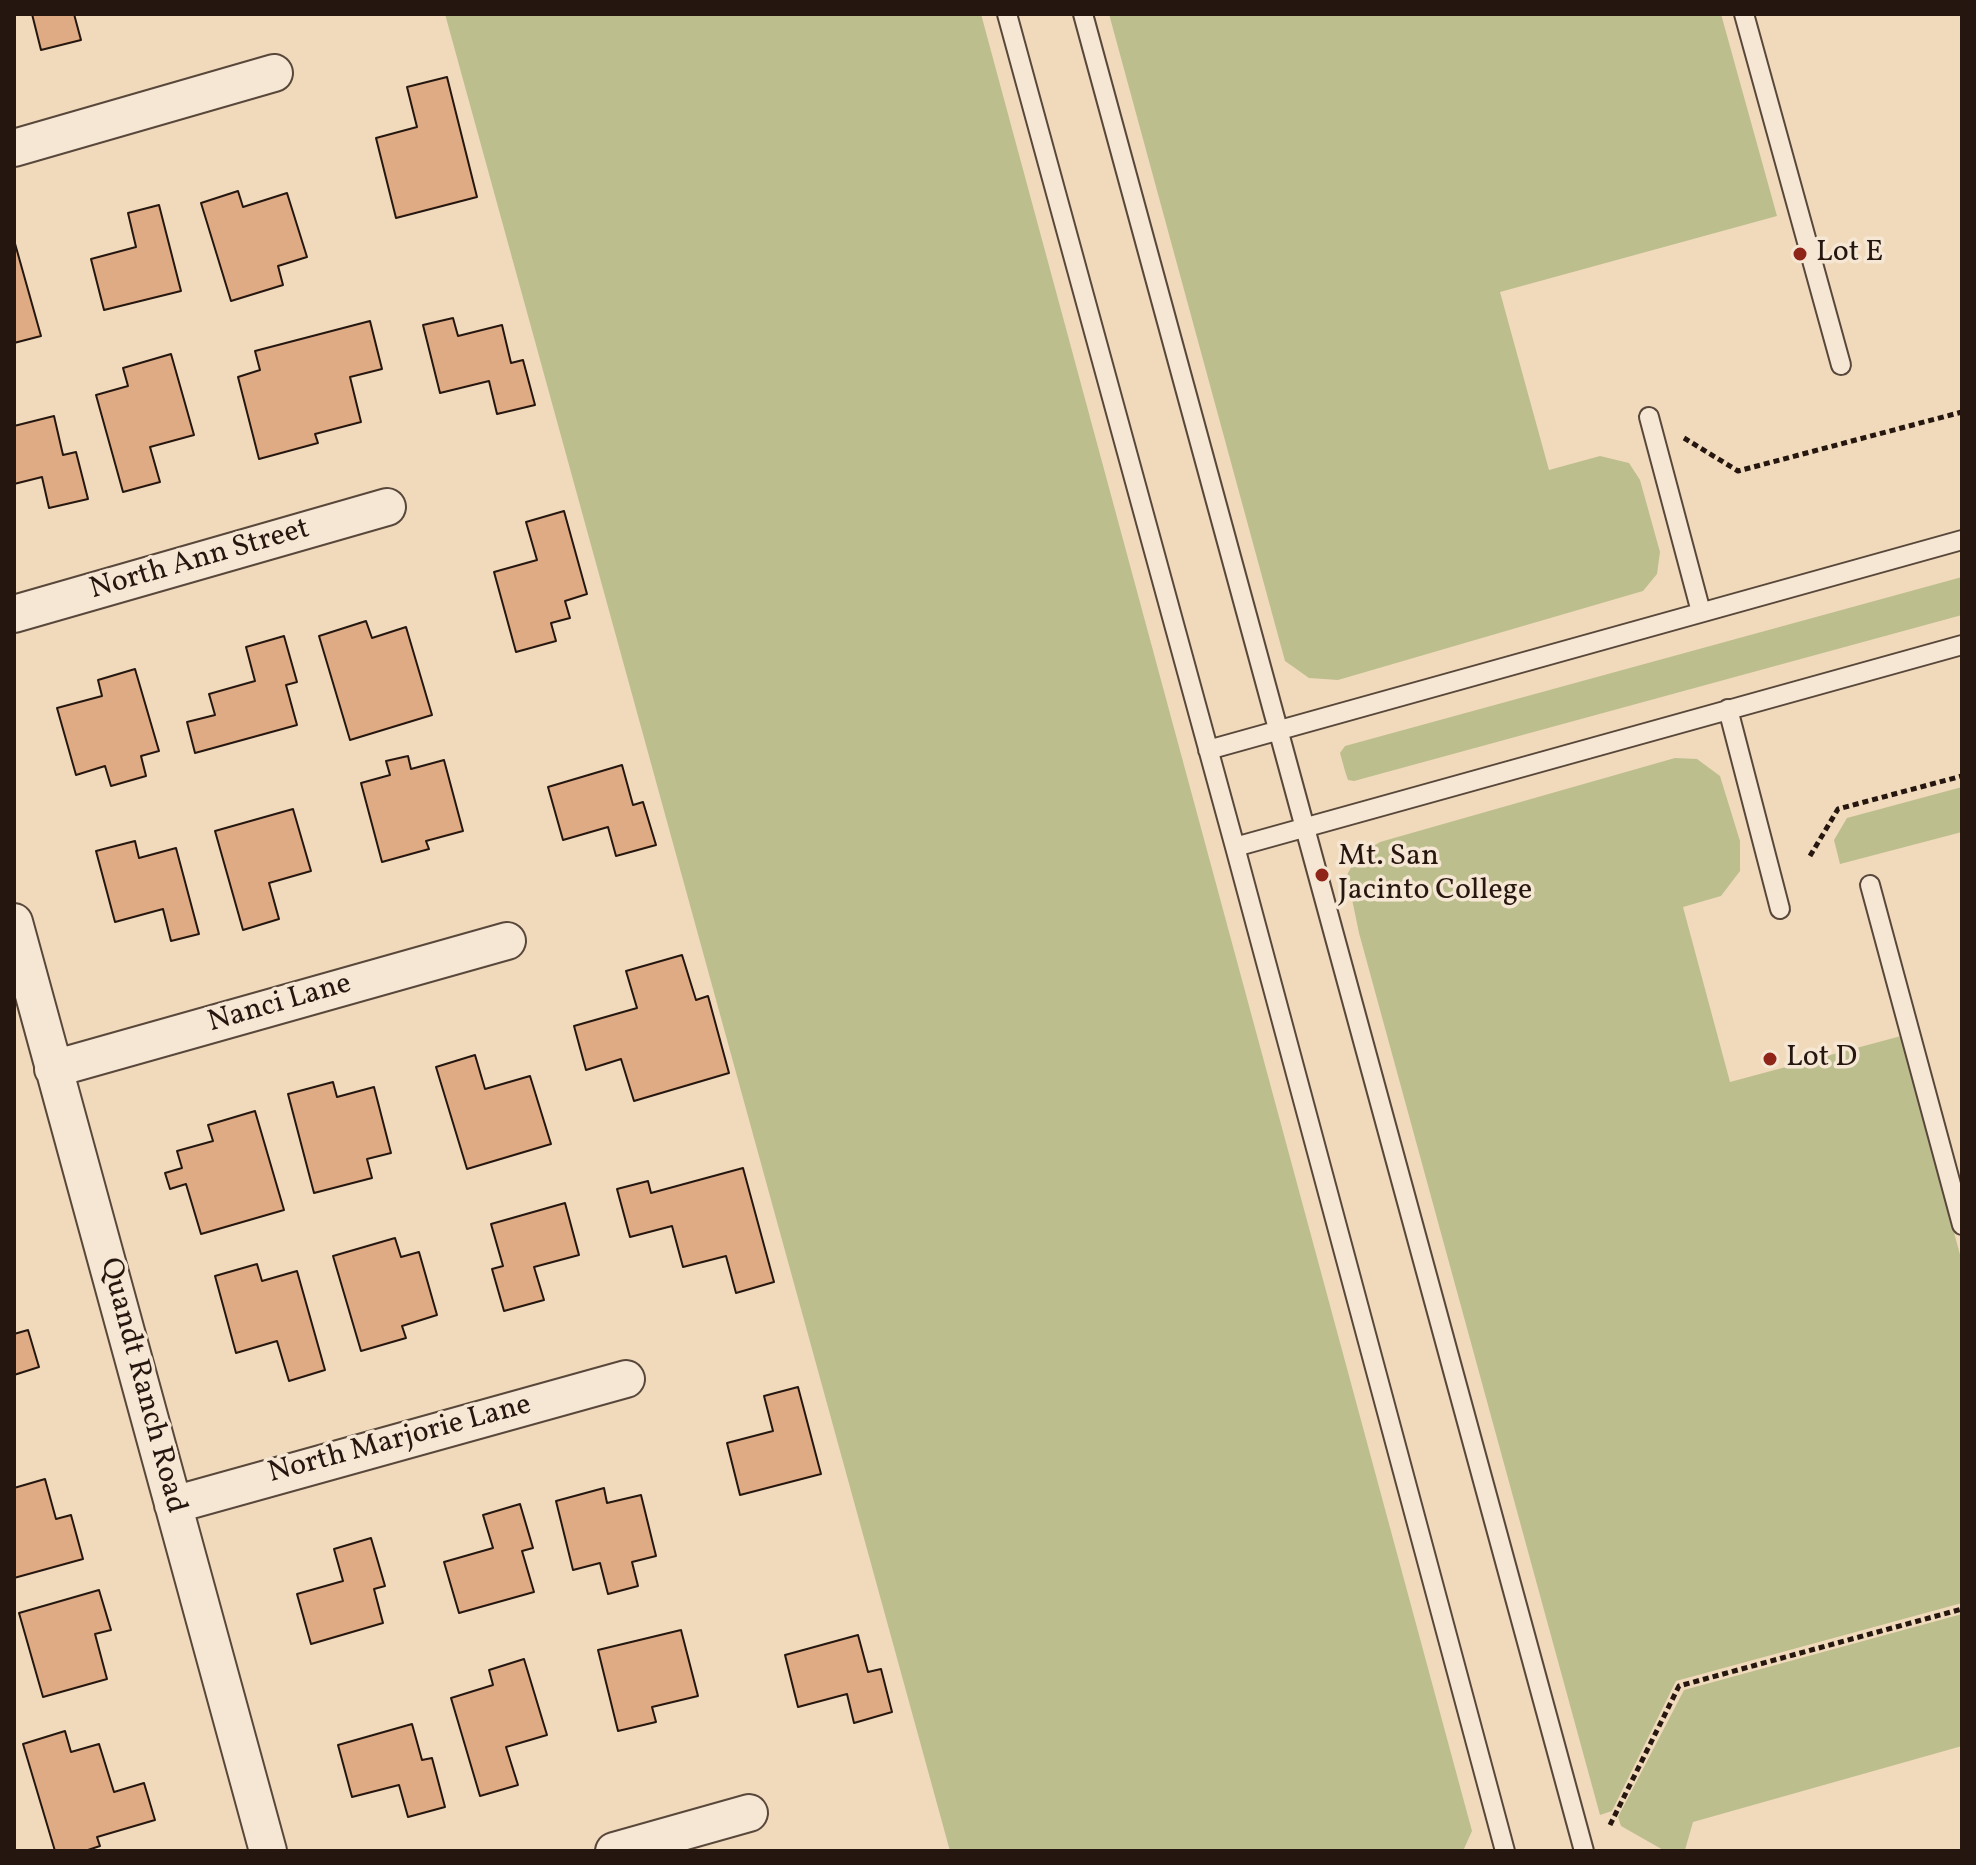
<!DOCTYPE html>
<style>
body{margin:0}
#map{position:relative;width:1976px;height:1865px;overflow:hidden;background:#f0dabb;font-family:Vollkorn,serif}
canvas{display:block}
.frame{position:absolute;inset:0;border:16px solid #25160f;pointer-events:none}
</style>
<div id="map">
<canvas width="1976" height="1865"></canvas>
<div class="frame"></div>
</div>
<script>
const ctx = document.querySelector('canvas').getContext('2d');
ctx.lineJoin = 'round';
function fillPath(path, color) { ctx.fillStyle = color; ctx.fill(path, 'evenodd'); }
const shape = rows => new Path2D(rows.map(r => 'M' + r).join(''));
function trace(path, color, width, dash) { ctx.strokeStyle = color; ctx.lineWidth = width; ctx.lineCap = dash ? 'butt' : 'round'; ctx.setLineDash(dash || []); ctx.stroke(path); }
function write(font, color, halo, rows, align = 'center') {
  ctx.font = font + ' Vollkorn,serif'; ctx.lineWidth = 7; ctx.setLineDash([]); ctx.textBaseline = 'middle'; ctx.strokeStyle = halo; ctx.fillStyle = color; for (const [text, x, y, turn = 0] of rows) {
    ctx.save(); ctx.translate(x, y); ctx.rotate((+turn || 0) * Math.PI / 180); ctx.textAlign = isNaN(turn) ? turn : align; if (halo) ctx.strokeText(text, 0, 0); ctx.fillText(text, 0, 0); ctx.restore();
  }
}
fillPath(shape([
 [445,14,981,14,1472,1831,1463,1851,950,1851],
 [1109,14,1721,14,1777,216,1500,292,1549,470,1600,456,1629,463,1640,480,1660,552,1657,574,1643,591,1338,680,1309,678,1285,661],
 [1962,577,1962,615,1354,781,1348,780,1345,771,1340,753,1345,746],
 [1675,758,1697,759,1720,776,1740,841,1740,871,1721,896,1683,907,1730,1082,1901,1036,1962,1262,1962,1603,1676,1681,1612,1811,1600,1815,1359,933,1347,875,1357,856,1380,842],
 [1962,787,1962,832,1840,864,1834,840,1847,818],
 [1962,1614,1962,1746,1693,1822,1685,1850,1682,1851,1665,1851,1621,1826,1618,1817,1684,1690]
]), '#bdbe8d');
const building = shape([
 [32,14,74,14,81,40,41,50,32,14],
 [447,77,477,197,396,218,376,138,417,127,407,87,447,77],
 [238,191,243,207,287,193,307,257,278,266,283,285,231,301,201,203,238,191],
 [159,205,181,291,104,310,91,259,136,247,128,213,159,205],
 [14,240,41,336,14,343,14,240],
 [453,318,458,336,502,325,511,363,523,360,535,405,497,414,489,381,440,393,423,325,453,318],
 [370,321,382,369,350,377,361,422,315,434,318,443,259,459,238,377,260,370,255,351,370,321],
 [171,354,194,435,150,447,160,482,123,492,96,395,128,386,123,368,171,354],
 [54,416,63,455,76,452,88,499,49,508,42,477,14,484,14,426,54,416],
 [564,511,587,594,565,601,570,618,551,623,556,641,516,652,494,572,537,560,526,522,564,511],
 [366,621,372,638,406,627,432,715,350,740,319,636,366,621],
 [284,636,297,682,286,685,297,725,195,753,187,722,215,715,209,694,255,681,246,647,284,636],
 [135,669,159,751,141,756,146,776,111,786,105,766,76,775,57,708,102,696,98,680,135,669],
 [408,756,411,769,444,760,463,831,426,841,429,849,382,862,361,783,390,775,386,761,408,756],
 [622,765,633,805,643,802,656,845,616,856,608,827,563,840,548,787,622,765],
 [293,809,311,871,269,883,279,919,243,930,215,831,293,809],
 [135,841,139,858,176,848,199,934,171,941,163,909,115,922,96,851,135,841],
 [682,955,696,1000,708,996,729,1073,634,1101,621,1059,586,1070,574,1026,637,1008,626,971,682,955],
 [475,1055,485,1089,530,1076,551,1144,467,1169,436,1067,475,1055],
 [333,1082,337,1097,374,1087,391,1153,367,1159,372,1178,314,1193,288,1094,333,1082],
 [255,1111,284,1210,201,1234,186,1184,170,1189,165,1173,182,1168,177,1151,213,1141,208,1125,255,1111],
 [743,1168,774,1282,736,1293,726,1256,683,1267,672,1226,630,1237,617,1189,648,1181,651,1193,743,1168],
 [565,1203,579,1255,534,1267,544,1300,504,1311,492,1269,503,1266,491,1224,565,1203],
 [395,1238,401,1257,419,1252,437,1315,402,1326,406,1338,361,1351,333,1256,395,1238],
 [257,1264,262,1281,297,1271,325,1370,289,1381,277,1341,236,1353,215,1276,257,1264],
 [28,1330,39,1367,14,1375,14,1334,28,1330],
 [798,1387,821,1474,740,1495,727,1443,773,1431,764,1396,798,1387],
 [45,1479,56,1519,71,1515,83,1559,14,1578,14,1488,45,1479],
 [604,1488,607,1503,641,1495,656,1556,632,1562,638,1586,608,1594,600,1563,573,1570,556,1501,604,1488],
 [520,1504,533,1548,522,1551,534,1592,459,1613,444,1562,493,1548,483,1515,520,1504],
 [371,1538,385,1586,374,1589,383,1623,311,1644,297,1594,343,1581,334,1549,371,1538],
 [99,1590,111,1630,95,1634,107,1679,43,1697,19,1613,99,1590],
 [681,1630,698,1696,652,1707,656,1722,618,1731,598,1650,681,1630],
 [858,1635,868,1672,881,1669,892,1712,854,1723,847,1694,798,1707,785,1655,858,1635],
 [524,1659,547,1735,506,1747,518,1785,480,1796,451,1698,493,1685,489,1670,524,1659],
 [412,1724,422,1760,432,1758,445,1807,408,1817,399,1785,352,1797,338,1745,412,1724],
 [65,1731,71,1752,99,1744,114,1792,144,1783,155,1820,97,1837,100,1846,85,1851,55,1851,23,1744,65,1731]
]);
fillPath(building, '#deab84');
trace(building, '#25160f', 2);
const lane = shape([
 [1007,14,1235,847,1505,1851],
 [1083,14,1584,1851],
 [1744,14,1841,365],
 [1649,417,1701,612],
 [1728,709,1780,909],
 [1208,750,1962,540],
 [1235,847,1962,645],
 [1870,885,1962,1225]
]);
const street = shape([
 [14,148,274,73],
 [14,614,387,507],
 [14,922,268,1851],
 [53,1069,507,941],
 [173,1505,626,1379],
 [614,1851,749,1813]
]);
trace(lane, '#58473a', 22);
trace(street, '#58473a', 40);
trace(shape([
 [1684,438,1738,471,1962,412],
 [1810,856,1838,809,1962,776],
 [1610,1825,1679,1686,1962,1609]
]), '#25160f', 5, [6, 4]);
trace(lane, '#f5e7d3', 18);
trace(street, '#f5e7d3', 36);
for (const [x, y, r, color] of [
 [1800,254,8,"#8f2418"],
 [1322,875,8,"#8f2418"],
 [1770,1059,8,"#8f2418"]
]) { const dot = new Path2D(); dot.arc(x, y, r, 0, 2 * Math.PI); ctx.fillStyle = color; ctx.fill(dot); trace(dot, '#f5e7d3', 3); }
write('30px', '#25160f', '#f5e7d3', [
 ["Lot E",1816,254],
 ["Mt. San",1338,858],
 ["Jacinto College",1338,892],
 ["Lot D",1786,1059]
], 'left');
write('30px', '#25160f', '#f5e7d3', [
 ["North Ann Street",200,561,-16],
 ["Nanci Lane",280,1005,-16],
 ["Quandt Ranch Road",141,1386,75],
 ["North Marjorie Lane",400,1441,-15]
]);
</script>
